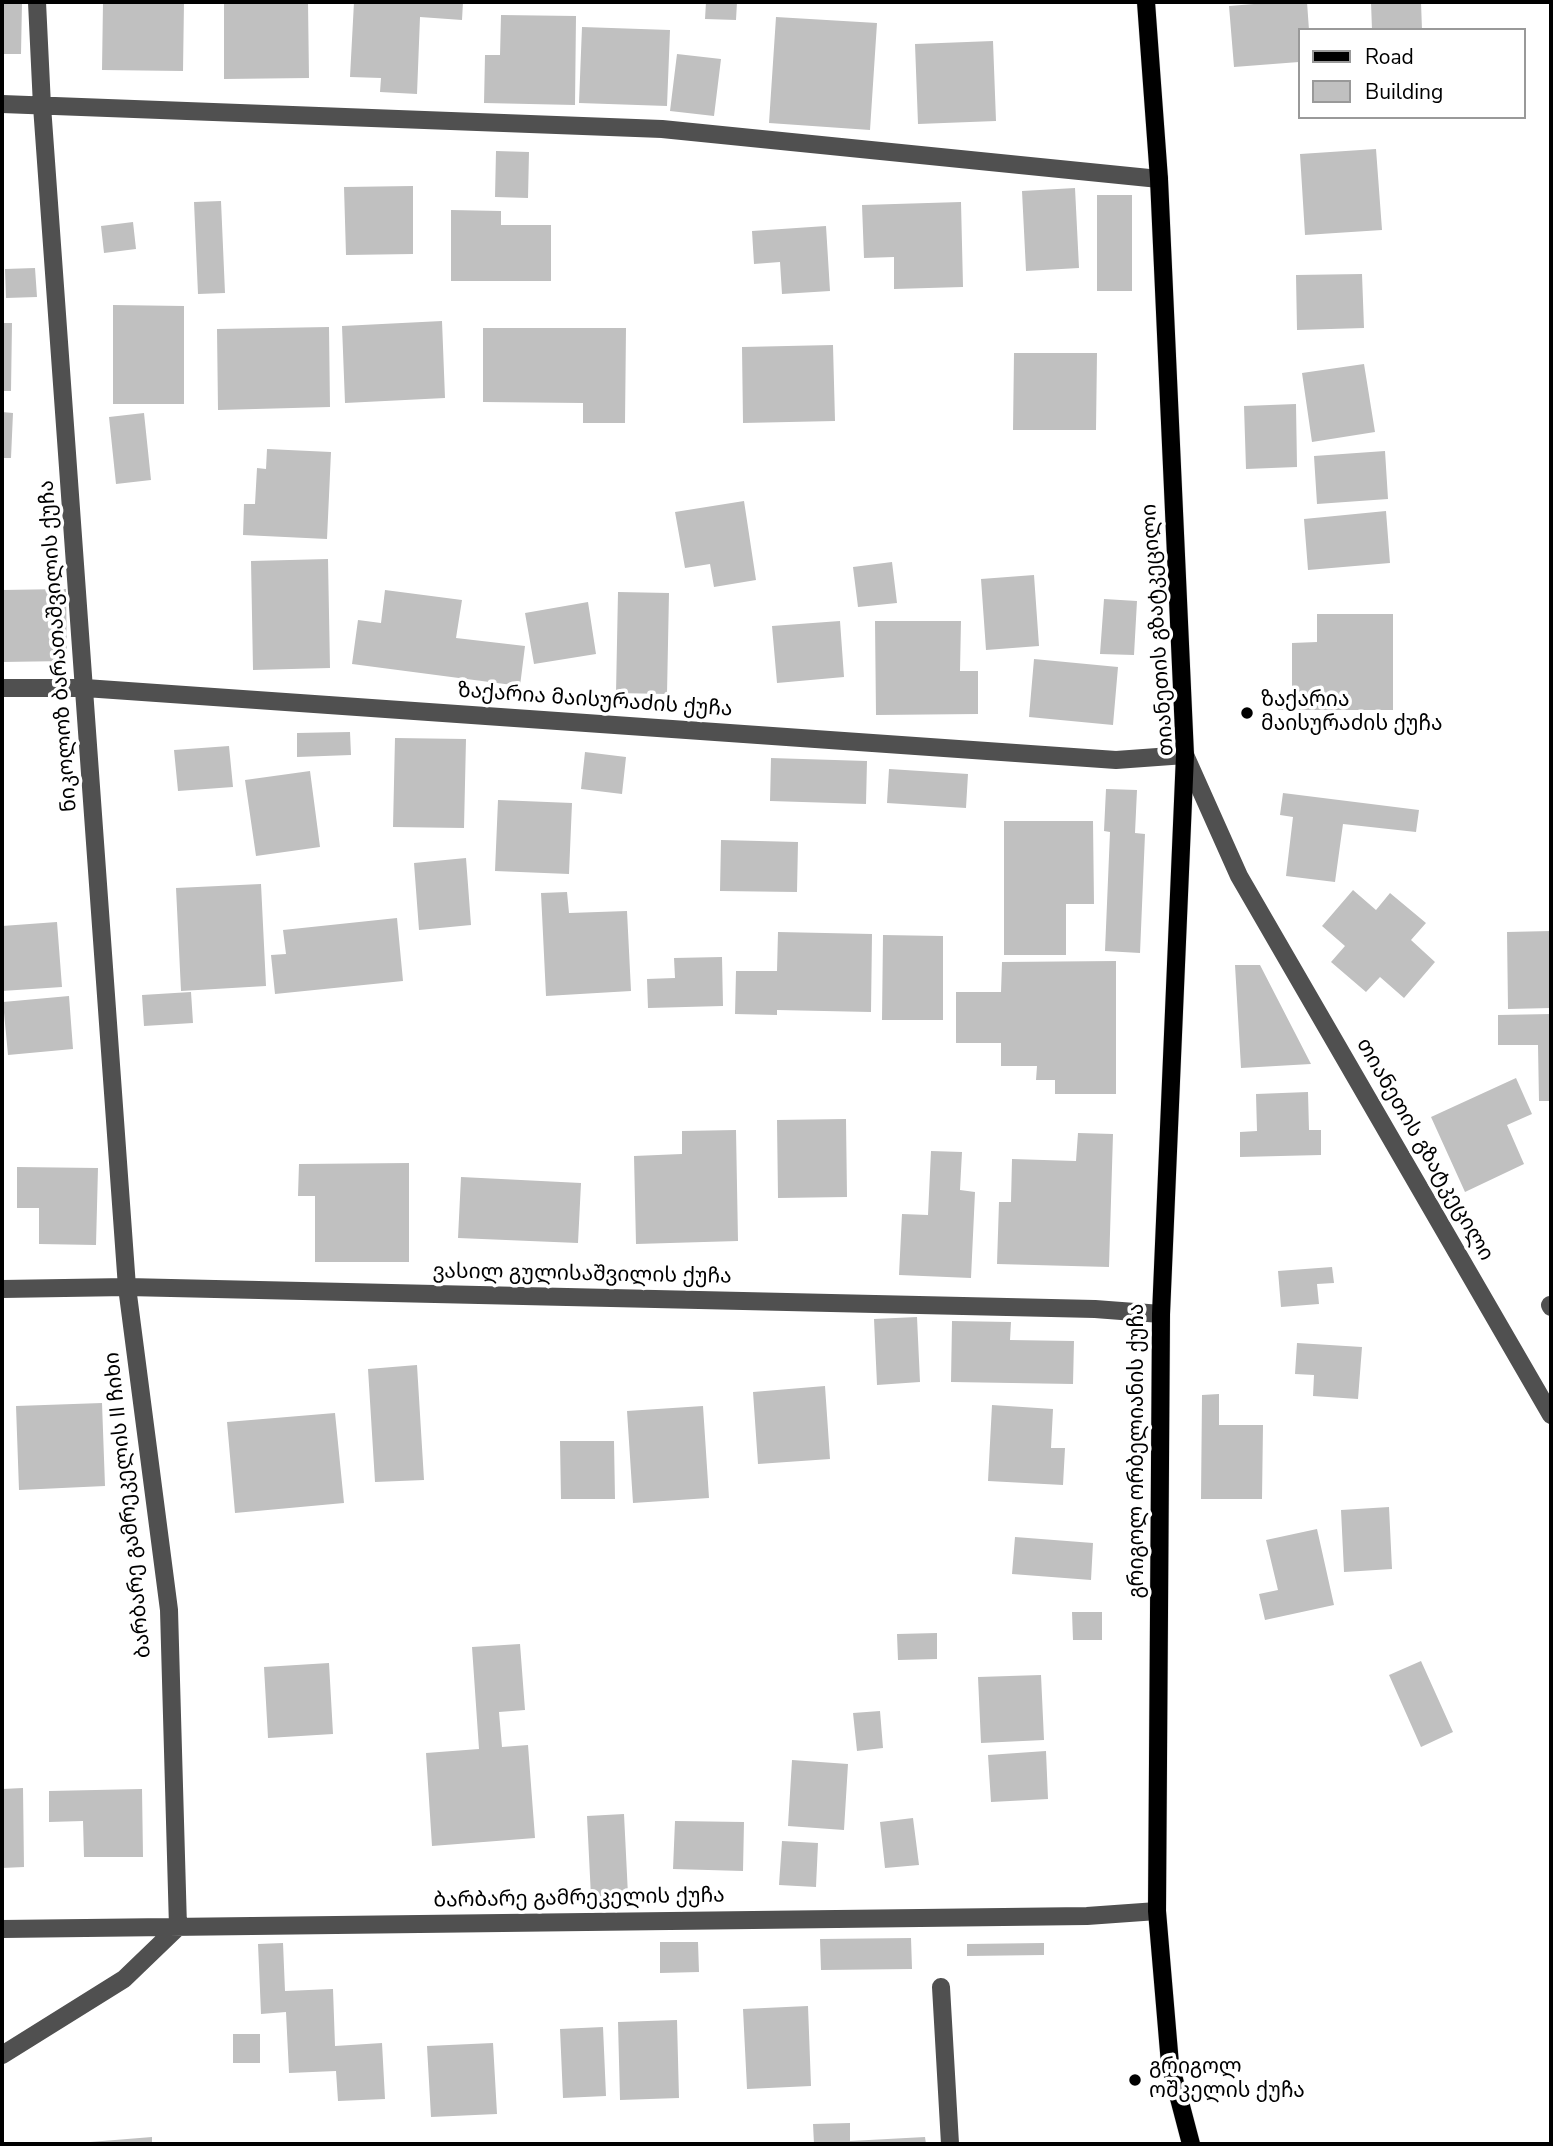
<!DOCTYPE html>
<meta charset="utf-8">
<style>
body{margin:0}
#map{position:relative;width:1553px;height:2146px;overflow:hidden;background:#fff;font-family:"Nunito Sans",sans-serif}
canvas{display:block}
.frame{position:absolute;inset:0;border:4px solid #000;pointer-events:none}
.legend{position:absolute;left:1298px;top:28px;width:228px;height:91px;box-sizing:border-box;background:#fff;border:2px solid #999;margin:0;padding:9px 12px;list-style:none;font-size:21px;color:#000}
.legend li{display:flex;align-items:center;gap:14px;height:35px}
.legend b{width:35px;border:2px solid #999}
</style>
<div id="map">
<canvas width="1553" height="2146"></canvas>
<div class="frame"></div>
<ul class="legend">
<li><b style="height:9px;background:#000"></b>Road</li>
<li><b style="height:19px;background:#c0c0c0"></b>Building</li>
</ul>
</div>
<script>
const ctx = document.querySelector('canvas').getContext('2d');
ctx.lineJoin = 'round';
function fillPath(path, color) { ctx.fillStyle = color; ctx.fill(path, 'evenodd'); }
const shape = rows => new Path2D(rows.map(r => 'M' + r).join(''));
function trace(path, color, width, dash) { ctx.strokeStyle = color; ctx.lineWidth = width; ctx.lineCap = dash ? 'butt' : 'round'; ctx.setLineDash(dash || []); ctx.stroke(path); }
function write(font, color, halo, rows, align = 'center') {
  ctx.font = font + ' "Nunito Sans","Noto Sans Georgian",sans-serif'; ctx.lineWidth = 7; ctx.setLineDash([]); ctx.textBaseline = 'middle'; ctx.strokeStyle = halo; ctx.fillStyle = color; for (const [text, x, y, turn = 0] of rows) {
    ctx.save(); ctx.translate(x, y); ctx.rotate((+turn || 0) * Math.PI / 180); ctx.textAlign = isNaN(turn) ? turn : align; if (halo) ctx.strokeText(text, 0, 0); ctx.fillText(text, 0, 0); ctx.restore();
  }
}
fillPath(shape([
 [2,2,22,2,21,54,2,54],
 [103,2,184,2,183,71,102,70],
 [308,2,309,78,224,79,224,4],
 [354,2,463,2,462,20,420,17,417,94,380,92,381,78,350,77],
 [706,2,737,2,736,20,705,19],
 [1279,2,1307,2,1309,30,1299,30,1299,62,1234,67,1229,6],
 [1371,2,1421,2,1422,30,1372,30],
 [501,15,576,16,575,105,484,103,485,55,500,55],
 [776,17,877,23,870,130,769,123],
 [582,27,670,30,667,106,579,103],
 [993,41,996,121,918,124,915,44],
 [677,54,721,59,714,116,670,111],
 [1376,149,1382,230,1305,235,1300,154],
 [496,151,529,152,528,198,495,197],
 [413,186,413,254,346,255,344,187],
 [1075,188,1079,268,1026,271,1022,191],
 [1097,195,1132,195,1132,291,1097,291],
 [221,201,225,293,198,294,194,202],
 [961,202,963,287,894,289,894,257,864,258,862,205],
 [451,210,501,211,501,225,551,225,551,281,451,281],
 [133,222,136,249,104,253,101,226],
 [826,226,830,291,782,294,780,262,754,264,752,231],
 [35,268,37,297,6,298,5,269],
 [1362,274,1364,328,1297,330,1296,275],
 [113,305,184,306,184,404,113,404],
 [442,321,445,398,345,403,342,326],
 [2,323,12,323,11,391,2,391],
 [329,327,330,407,218,410,217,329],
 [483,328,626,328,625,423,583,423,583,403,483,402],
 [833,345,835,421,743,423,742,347],
 [1014,353,1097,353,1096,430,1013,430],
 [1364,364,1375,432,1312,442,1302,373],
 [1296,404,1297,467,1246,469,1244,406],
 [2,412,13,413,11,458,2,458],
 [144,413,151,480,116,484,109,417],
 [267,449,331,452,327,539,243,535,244,504,255,504,257,468,266,469],
 [1385,451,1388,499,1317,504,1314,456],
 [744,501,756,580,714,587,710,564,685,568,675,512],
 [1386,511,1390,563,1308,570,1304,519],
 [328,559,330,668,253,670,251,561],
 [892,562,897,603,858,607,853,567],
 [1034,575,1039,646,986,650,981,579],
 [66,589,67,661,2,662,2,590],
 [385,590,462,600,456,638,525,646,520,686,352,664,358,620,381,623],
 [618,592,669,593,667,694,616,693],
 [1104,599,1137,601,1134,655,1100,654],
 [588,602,596,654,534,664,525,613],
 [1317,614,1393,614,1393,710,1278,710,1278,695,1292,696,1292,643,1317,642],
 [840,621,844,677,777,683,772,626],
 [875,621,961,621,960,671,978,671,978,714,876,715],
 [1034,659,1118,667,1113,725,1029,717],
 [350,732,351,755,297,757,297,733],
 [395,738,466,739,464,828,393,827],
 [229,746,233,787,178,791,174,750],
 [585,752,626,757,622,794,581,789],
 [771,758,867,761,866,804,770,801],
 [889,769,968,774,966,808,887,803],
 [310,771,320,847,256,856,245,780],
 [1106,789,1137,790,1135,833,1145,834,1140,953,1105,951,1110,832,1104,831],
 [1283,793,1419,810,1416,832,1343,824,1335,882,1286,876,1293,817,1280,815],
 [498,800,572,803,569,874,495,871],
 [1004,821,1093,821,1094,904,1066,904,1066,955,1004,955],
 [721,840,798,842,797,892,720,891],
 [466,858,471,925,419,930,414,863],
 [261,884,266,986,181,991,176,888],
 [1353,890,1376,910,1390,893,1426,923,1411,940,1435,962,1404,998,1380,977,1366,992,1331,962,1345,946,1322,926],
 [567,892,569,913,627,911,631,991,546,996,541,893],
 [397,918,403,981,275,994,271,955,286,954,283,930],
 [57,922,62,987,2,991,2,926],
 [1551,931,1551,1008,1508,1009,1507,932],
 [778,932,872,934,871,1012,777,1010,777,1015,735,1014,736,971,777,971],
 [883,935,943,936,943,1020,882,1020],
 [722,957,723,1006,648,1008,647,979,675,978,674,958],
 [1116,961,1116,1094,1055,1094,1055,1080,1036,1080,1037,1066,1001,1066,1001,1043,956,1043,956,992,1001,992,1002,962],
 [1235,965,1260,965,1311,1064,1241,1068],
 [191,992,193,1023,144,1026,142,995],
 [69,996,73,1049,8,1055,3,1002],
 [1551,1014,1551,1101,1539,1101,1538,1045,1498,1045,1498,1015],
 [1516,1078,1532,1114,1507,1125,1524,1164,1465,1192,1431,1117],
 [1308,1092,1309,1130,1321,1130,1321,1155,1240,1157,1240,1132,1257,1131,1256,1094],
 [846,1119,847,1197,778,1198,777,1120],
 [736,1130,738,1241,636,1244,634,1156,682,1154,682,1131],
 [1078,1133,1113,1134,1109,1267,997,1264,999,1202,1011,1202,1012,1159,1076,1161],
 [931,1151,962,1152,960,1190,975,1192,971,1278,899,1275,902,1214,928,1215],
 [409,1163,409,1262,315,1262,315,1196,298,1196,299,1164],
 [17,1167,98,1168,96,1245,39,1244,39,1208,17,1208],
 [461,1177,581,1183,578,1243,458,1238],
 [1332,1267,1334,1283,1317,1284,1319,1304,1281,1307,1278,1271],
 [917,1317,920,1382,877,1385,874,1319],
 [952,1321,1011,1322,1010,1340,1074,1341,1073,1384,951,1382],
 [1297,1343,1362,1347,1358,1399,1313,1396,1314,1375,1295,1374],
 [417,1365,424,1480,375,1482,368,1369],
 [825,1386,830,1459,758,1464,753,1392],
 [1219,1394,1219,1425,1263,1425,1262,1499,1201,1499,1202,1395],
 [102,1403,105,1486,19,1490,16,1406],
 [992,1405,1053,1409,1051,1448,1065,1448,1063,1485,988,1481],
 [703,1406,709,1498,633,1503,627,1411],
 [335,1413,344,1503,235,1513,227,1422],
 [560,1441,614,1441,615,1499,561,1499],
 [1389,1507,1392,1569,1344,1572,1341,1510],
 [1317,1529,1334,1605,1265,1620,1259,1594,1278,1590,1266,1540],
 [1015,1537,1093,1543,1091,1580,1012,1574],
 [1072,1612,1102,1612,1102,1640,1073,1640],
 [937,1633,937,1659,898,1660,897,1634],
 [520,1644,525,1710,499,1712,502,1747,528,1745,535,1838,432,1846,426,1753,479,1749,472,1647],
 [1421,1661,1453,1732,1421,1747,1389,1675],
 [329,1663,333,1734,268,1738,264,1667],
 [1041,1675,1044,1740,981,1743,978,1677],
 [880,1711,883,1748,857,1751,853,1713],
 [1046,1751,1048,1799,991,1802,988,1755],
 [792,1760,848,1764,844,1830,788,1826],
 [23,1788,24,1867,2,1868,2,1789],
 [142,1789,143,1857,84,1857,83,1821,49,1822,49,1791],
 [624,1814,628,1895,591,1897,587,1816],
 [913,1818,919,1865,885,1868,880,1822],
 [675,1821,744,1822,743,1871,673,1869],
 [782,1841,818,1843,816,1887,779,1885],
 [911,1938,912,1969,821,1970,820,1939],
 [660,1942,698,1942,699,1972,660,1973],
 [283,1943,285,1991,333,1989,335,2046,382,2043,385,2099,338,2101,336,2071,289,2073,286,2012,261,2014,258,1944],
 [1044,1943,1044,1955,967,1956,967,1944],
 [808,2006,811,2086,747,2089,743,2009],
 [677,2020,679,2098,620,2100,618,2022],
 [603,2027,606,2096,563,2098,560,2029],
 [233,2034,260,2034,260,2063,233,2063],
 [493,2043,497,2114,431,2117,427,2046],
 [850,2123,850,2141,925,2137,926,2144,814,2144,813,2124],
 [152,2137,152,2144,90,2144,90,2142]
]), '#c0c0c0');
const major = shape([
 [1146,2,1159,179,1185,755,1161,1314,1157,1911,1170,2064,1191,2144]
]);
trace(major, '#dbdbdb', 19);
trace(shape([
 [37,2,42,106,127,1287,169,1610,178,1927],
 [2,104,662,129,1159,179],
 [2,688,85,688,1116,760,1185,755,1239,876,1551,1415],
 [2,1289,127,1287,1095,1309,1161,1314],
 [1550,1305,1551,1307],
 [2,1929,1087,1916,1157,1911],
 [941,1987,950,2144],
 [2,2055,124,1979,178,1927]
]), '#505050', 18);
trace(major, '#000', 18);
for (const [x, y, r, color] of [
 [1247,713,7,"#000"],
 [1135,2080,7,"#000"]
]) { const dot = new Path2D(); dot.arc(x, y, r, 0, 2 * Math.PI); ctx.fillStyle = color; ctx.fill(dot); trace(dot, '#fff', 2.5); }
write('21px', '#000', '#fff', [
 ["თიანეთის გზატკეცილი",1159,630,-94],
 ["ნიკოლოზ ბარათაშვილის ქუჩა",59,646,-94],
 ["ზაქარია მაისურაძის ქუჩა",595,701,4],
 ["თიანეთის გზატკეცილი",1424,1150,60],
 ["ვასილ გულისაშვილის ქუჩა",582,1275,1],
 ["გრიგოლ ორბელიანის ქუჩა",1138,1451,-90],
 ["ბარბარე გამრეკელის II ჩიხი",129,1505,-96],
 ["ბარბარე გამრეკელის ქუჩა",579,1899,-1]
]);
write('21px', '#000', '#fff', [
 ["ზაქარია",1261,701],
 ["მაისურაძის ქუჩა",1261,725],
 ["გრიგოლ",1149,2068],
 ["ოშკელის ქუჩა",1149,2092]
], 'left');
</script>
